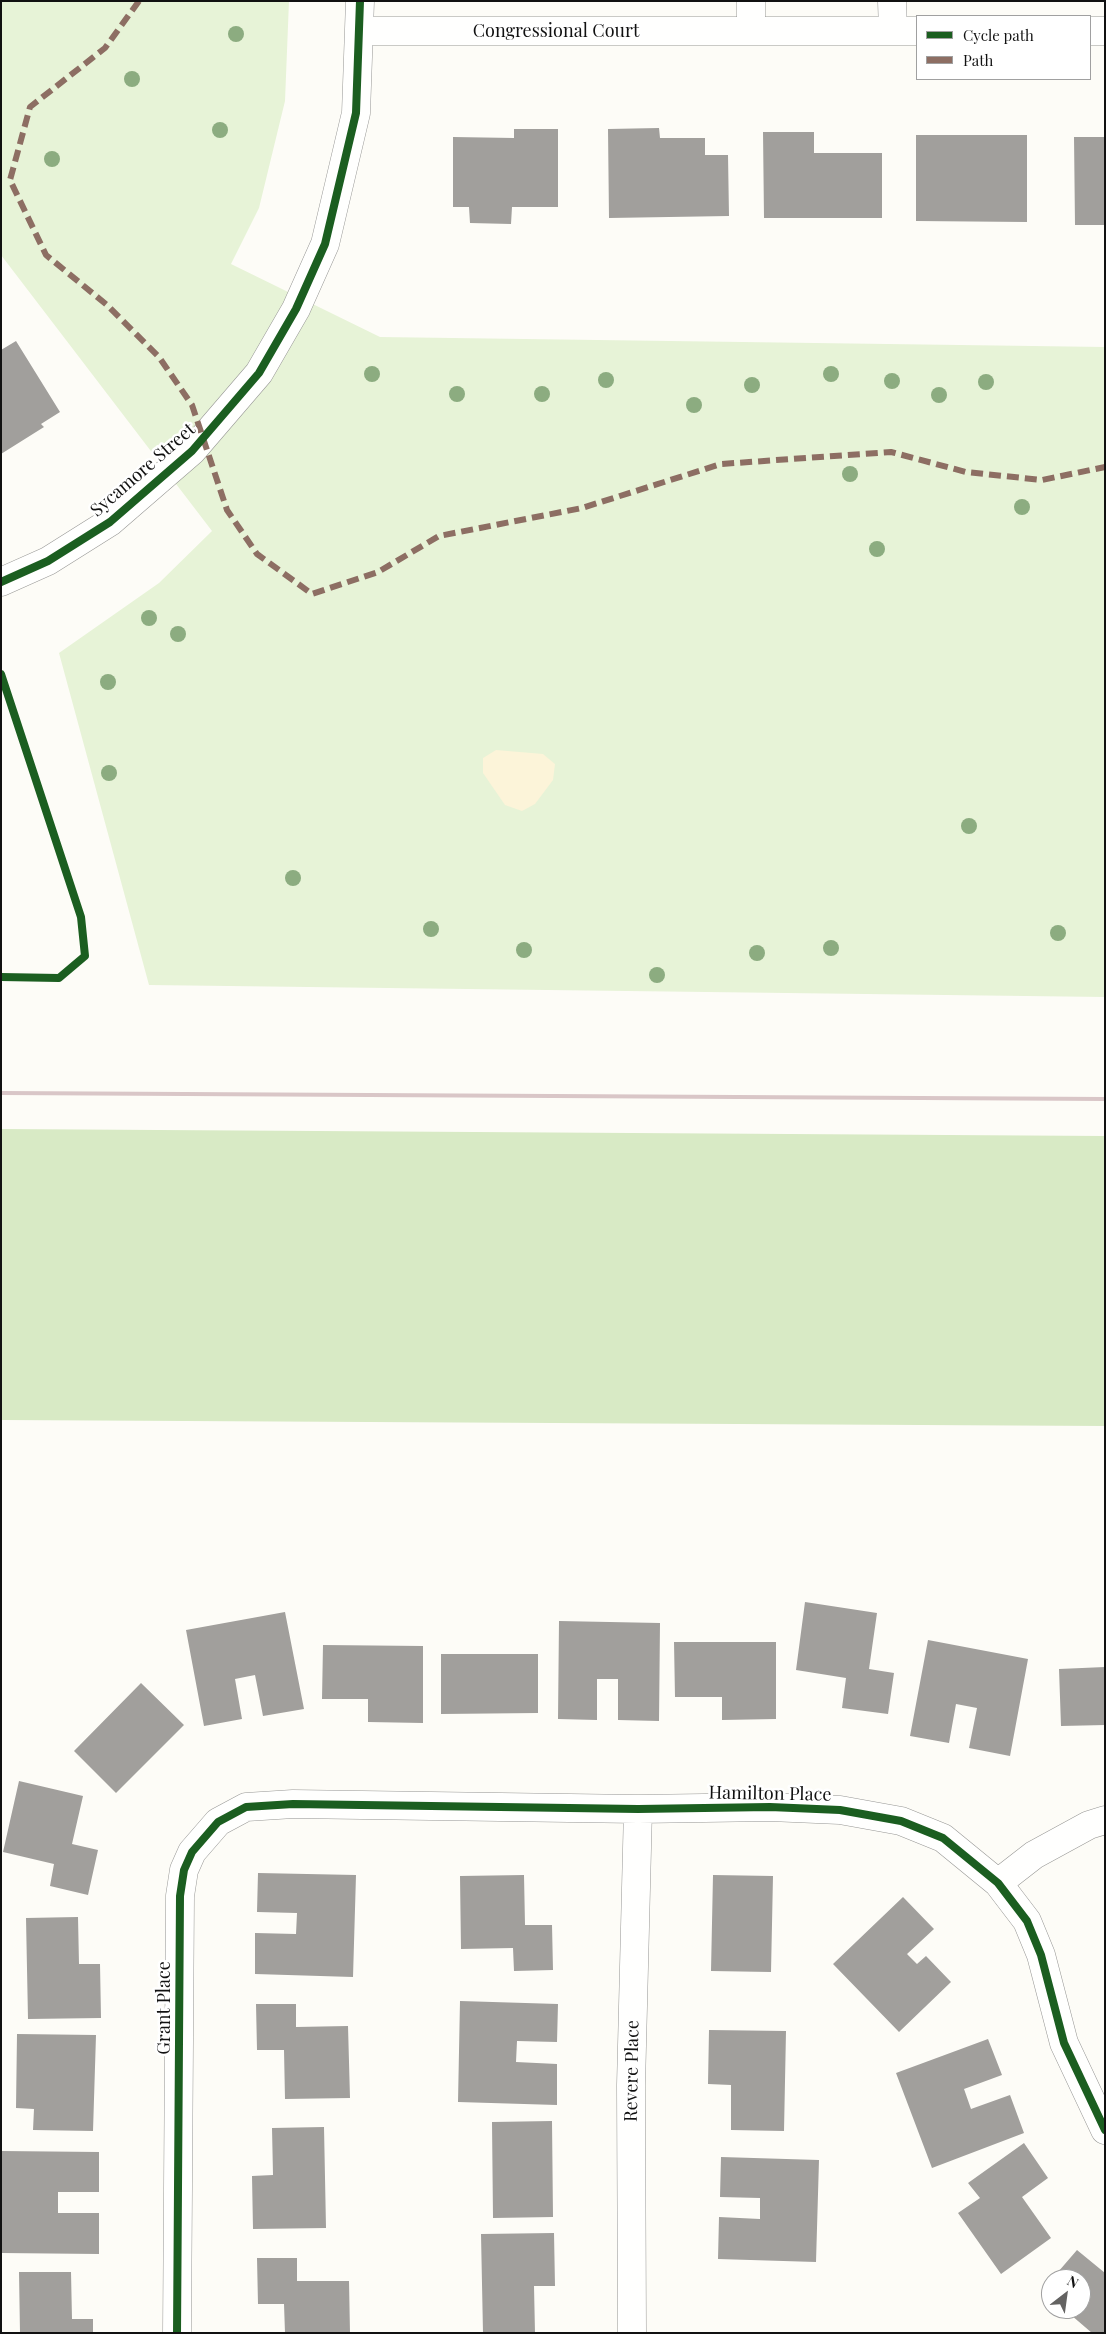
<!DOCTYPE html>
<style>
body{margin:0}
#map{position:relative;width:1106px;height:2334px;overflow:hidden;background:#fdfcf7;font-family:"Playfair Display",serif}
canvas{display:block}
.frame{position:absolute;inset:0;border:2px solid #111;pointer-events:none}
.legend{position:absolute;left:916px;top:15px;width:175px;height:65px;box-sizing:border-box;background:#fff;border:1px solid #a0a0a0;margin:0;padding:6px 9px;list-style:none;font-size:15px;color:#111}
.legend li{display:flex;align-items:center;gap:10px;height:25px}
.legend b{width:25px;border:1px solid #a0a0a0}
.north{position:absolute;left:1041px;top:2269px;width:50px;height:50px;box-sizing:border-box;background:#fff;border:1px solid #a0a0a0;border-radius:50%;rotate:30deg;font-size:14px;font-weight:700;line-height:20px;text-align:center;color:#111}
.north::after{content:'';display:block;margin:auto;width:18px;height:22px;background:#646362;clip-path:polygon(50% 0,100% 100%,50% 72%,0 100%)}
</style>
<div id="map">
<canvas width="1106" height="2334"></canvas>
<div class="frame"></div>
<ul class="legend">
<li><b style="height:6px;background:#1b5e20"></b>Cycle path</li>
<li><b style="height:6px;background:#8d6e63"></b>Path</li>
</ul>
<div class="north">N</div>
</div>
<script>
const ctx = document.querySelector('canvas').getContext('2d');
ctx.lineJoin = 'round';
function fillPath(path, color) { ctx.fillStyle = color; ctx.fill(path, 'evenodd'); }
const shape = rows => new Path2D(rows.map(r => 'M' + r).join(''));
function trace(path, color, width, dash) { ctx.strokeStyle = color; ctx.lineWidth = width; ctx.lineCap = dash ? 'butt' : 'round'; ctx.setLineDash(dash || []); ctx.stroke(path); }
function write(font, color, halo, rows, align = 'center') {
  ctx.font = font + ' "Playfair Display",serif'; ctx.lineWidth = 5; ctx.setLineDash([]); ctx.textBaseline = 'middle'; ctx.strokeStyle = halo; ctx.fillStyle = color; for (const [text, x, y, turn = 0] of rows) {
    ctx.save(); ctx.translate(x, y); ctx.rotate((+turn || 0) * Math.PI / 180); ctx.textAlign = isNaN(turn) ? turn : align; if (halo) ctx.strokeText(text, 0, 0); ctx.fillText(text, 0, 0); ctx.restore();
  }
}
fillPath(shape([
 [1,1,289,1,285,101,259,208,231,264,380,337,1105,347,1105,997,149,985,59,653,159,583,212,531,1,255]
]), '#e7f3d7');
fillPath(shape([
 [1,1129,1105,1136,1105,1426,1,1420]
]), '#d8eac5');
fillPath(shape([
 [496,750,543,754,555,764,553,780,535,804,522,811,505,805,483,773,483,758]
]), '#fcf4d9');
fillPath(shape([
 [659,128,660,138,705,138,705,155,728,155,729,216,609,218,608,129],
 [514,129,558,129,558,207,512,207,511,224,470,223,469,207,453,207,453,137,514,138],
 [763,132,814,132,814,153,882,153,882,218,764,218],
 [916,135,1027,135,1027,222,916,221],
 [1074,137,1105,137,1105,225,1075,225],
 [16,341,60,412,41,424,44,427,1,454,1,350],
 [805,1602,877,1613,869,1669,894,1673,888,1714,842,1708,846,1678,796,1670],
 [285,1612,304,1709,263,1716,255,1675,235,1679,242,1719,204,1726,186,1630],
 [559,1621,660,1623,659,1721,618,1720,618,1679,597,1679,597,1720,558,1719],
 [928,1640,1028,1659,1010,1756,969,1748,977,1708,956,1704,949,1743,910,1736],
 [674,1642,776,1642,776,1719,722,1720,722,1697,675,1697],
 [323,1645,423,1646,423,1723,368,1722,368,1699,322,1699],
 [441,1654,538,1654,538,1713,441,1714],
 [1105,1667,1105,1725,1061,1726,1059,1669],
 [141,1683,184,1725,116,1793,74,1751],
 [19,1781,83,1796,72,1844,98,1850,88,1895,50,1886,54,1864,3,1852],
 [258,1873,356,1875,353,1977,255,1974,255,1933,296,1934,297,1913,257,1912],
 [524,1875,525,1925,552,1925,553,1970,514,1971,513,1948,461,1949,460,1876],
 [713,1875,773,1876,771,1972,711,1971],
 [903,1897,934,1929,907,1954,917,1964,926,1956,951,1982,899,2032,833,1964],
 [78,1917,79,1964,100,1964,101,2018,28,2019,26,1918],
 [460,2001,558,2004,557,2042,517,2041,516,2062,557,2064,557,2105,458,2102],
 [256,2004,296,2004,296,2027,348,2026,350,2098,285,2099,284,2050,257,2050],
 [709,2030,786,2031,784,2131,731,2130,731,2085,708,2084],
 [17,2034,96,2035,93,2131,33,2130,34,2109,16,2108],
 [988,2039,1002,2075,964,2089,971,2109,1010,2095,1024,2133,932,2168,896,2073],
 [552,2121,553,2217,493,2218,492,2122],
 [324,2127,326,2228,253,2229,252,2176,273,2175,272,2128],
 [1024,2143,1048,2178,1022,2197,1051,2238,1001,2274,958,2213,980,2198,968,2183],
 [1,2151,99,2152,99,2192,58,2192,58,2213,99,2213,99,2254,1,2253],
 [721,2157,819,2160,816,2262,718,2259,719,2217,760,2219,760,2198,720,2197],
 [554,2233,555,2286,534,2286,535,2333,483,2333,481,2234],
 [1077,2250,1105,2273,1105,2333,1092,2333,1064,2309,1081,2309,1081,2279,1052,2279],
 [257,2258,297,2258,297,2281,349,2281,350,2333,285,2333,284,2304,258,2304],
 [19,2272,71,2272,72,2319,93,2319,93,2333,20,2333],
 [1051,2280,1051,2298,1042,2290]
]), '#a19f9c');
const street = shape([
 [751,1,751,31],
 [892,1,893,31],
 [360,31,917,31],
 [1090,31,1105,31],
 [1,582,48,561,110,522,192,451,259,373,296,309,325,244,356,113,360,1],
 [998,1883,1034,1855,1089,1825,1105,1820],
 [177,2333,180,1896,184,1870,192,1852,218,1822,246,1807,293,1804,638,1809,770,1807,840,1810,901,1821,943,1838,998,1883,1027,1921,1041,1955,1064,2043,1105,2130],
 [632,2333,631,2085,638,1809]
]);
trace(street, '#979795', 29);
trace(street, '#fffffe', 28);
trace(shape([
 [1,1093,1105,1099]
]), '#d9c6c7', 4);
trace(shape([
 [139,1,105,48,30,107,10,180,46,255,107,305,159,357,192,405,227,510,257,554,312,594,378,572,439,536,582,508,721,464,891,452,966,472,1042,480,1105,467]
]), '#8d6e63', 6, [12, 6]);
trace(shape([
 [1,582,48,561,110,522,192,451,259,373,296,309,325,244,356,113,360,1],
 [1,674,81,917,85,956,59,978,1,977],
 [177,2333,180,1896,184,1870,192,1852,218,1822,246,1807,293,1804,638,1809,770,1807,840,1810,901,1821,943,1838,998,1883,1027,1921,1041,1955,1064,2043,1105,2130]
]), '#1b5e20', 8);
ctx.fillStyle = '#8cac80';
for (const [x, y] of [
 [236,34],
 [132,79],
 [220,130],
 [52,159],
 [372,374],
 [831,374],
 [606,380],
 [892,381],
 [986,382],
 [752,385],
 [457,394],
 [542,394],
 [939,395],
 [694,405],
 [850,474],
 [1022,507],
 [877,549],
 [149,618],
 [178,634],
 [108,682],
 [109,773],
 [969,826],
 [293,878],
 [431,929],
 [1058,933],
 [831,948],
 [524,950],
 [757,953],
 [657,975]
]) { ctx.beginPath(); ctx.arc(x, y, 8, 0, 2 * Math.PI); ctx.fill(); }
write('18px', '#111', '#fff', [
 ["Congressional Court",556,31],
 ["Sycamore Street",143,470,-41],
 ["Hamilton Place",770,1794,1],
 ["Grant Place",164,2008,-90],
 ["Revere Place",632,2071,-89]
]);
</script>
